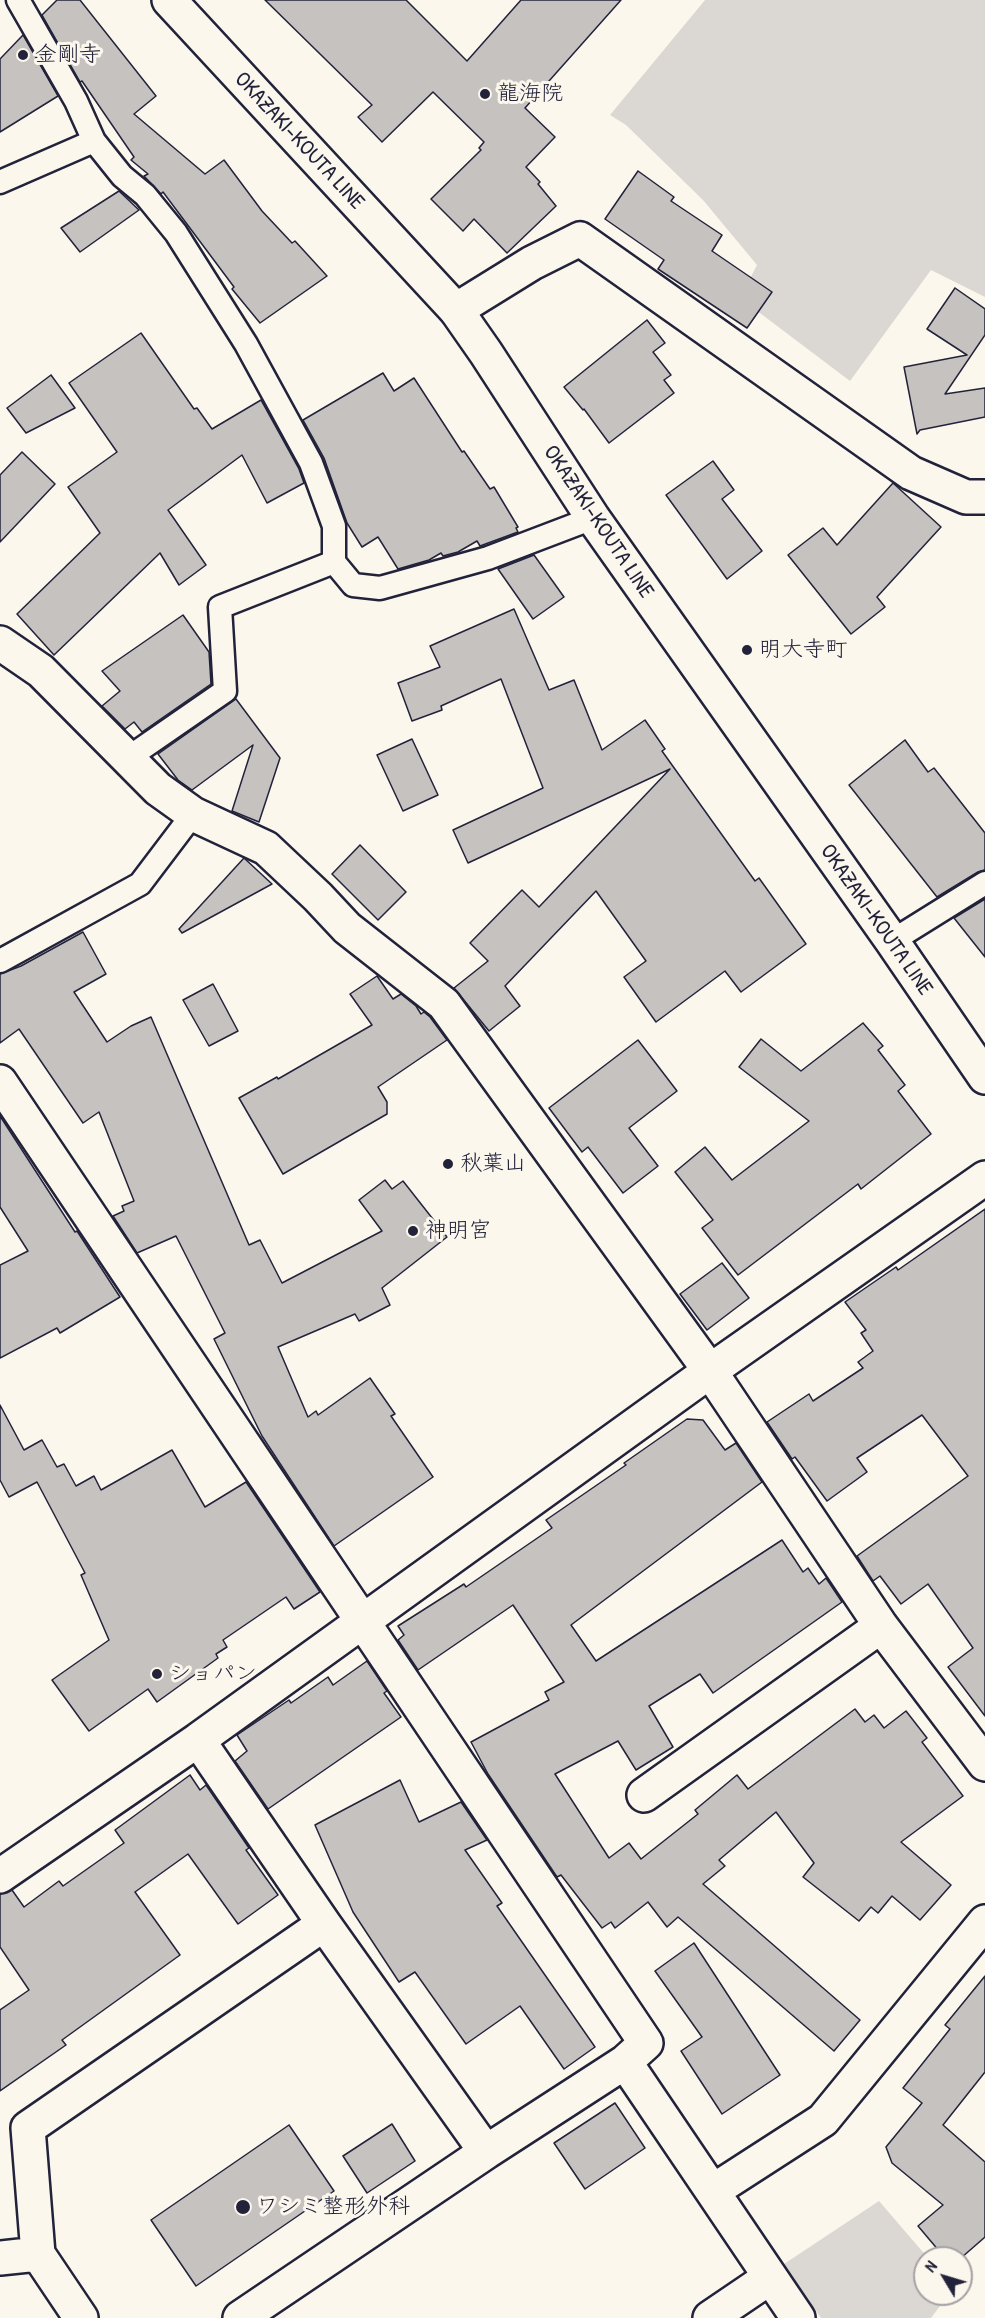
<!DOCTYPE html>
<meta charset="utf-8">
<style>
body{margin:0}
#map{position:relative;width:985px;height:2318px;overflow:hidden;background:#fbf7ec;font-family:"Patrick Hand",sans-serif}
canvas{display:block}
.north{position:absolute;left:913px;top:2246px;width:60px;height:60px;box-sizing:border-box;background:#fbf7ec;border:2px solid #a4a2a5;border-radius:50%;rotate:308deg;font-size:16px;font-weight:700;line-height:24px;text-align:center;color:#22223b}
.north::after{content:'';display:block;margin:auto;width:21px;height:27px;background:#22223b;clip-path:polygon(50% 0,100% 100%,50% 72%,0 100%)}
</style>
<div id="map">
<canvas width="985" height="2318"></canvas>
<div class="north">N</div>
</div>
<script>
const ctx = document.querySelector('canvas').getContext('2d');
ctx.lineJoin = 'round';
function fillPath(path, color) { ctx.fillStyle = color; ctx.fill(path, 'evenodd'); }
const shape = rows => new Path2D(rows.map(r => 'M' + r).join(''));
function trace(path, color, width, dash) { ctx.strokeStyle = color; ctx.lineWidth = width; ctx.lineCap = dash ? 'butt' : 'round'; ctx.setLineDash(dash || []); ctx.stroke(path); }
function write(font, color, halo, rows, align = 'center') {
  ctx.font = font + ' "Patrick Hand","Klee One",sans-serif'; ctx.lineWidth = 6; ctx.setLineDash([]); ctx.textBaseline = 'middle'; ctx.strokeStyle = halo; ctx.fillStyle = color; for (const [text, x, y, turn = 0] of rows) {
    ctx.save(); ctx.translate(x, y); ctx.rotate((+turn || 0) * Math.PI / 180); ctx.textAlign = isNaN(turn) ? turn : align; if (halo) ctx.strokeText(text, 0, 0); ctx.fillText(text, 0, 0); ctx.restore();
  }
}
fillPath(shape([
 [705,0,985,0,985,297,931,270,850,381,740,298,757,265,703,200,626,125,610,115],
 [879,2201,928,2258,925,2258,925,2294,949,2294,931,2318,821,2318,784,2264]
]), '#dbd8d3');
const building = shape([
 [57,0,80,0,156,96,134,114,205,174,224,160,262,211,292,243,295,241,327,276,260,323,232,289,234,287,163,192,161,194,144,176,148,174,131,160,134,157,82,81,80,82,42,15,57,0],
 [265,0,406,0,467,61,521,0,621,0,525,108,555,137,526,167,540,182,538,184,556,206,507,253,474,219,463,231,431,199,481,150,479,148,484,142,433,92,382,142,358,117,372,105,265,0],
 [23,35,58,96,0,132,0,59,23,35],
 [638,171,674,197,671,201,722,235,712,251,772,292,747,328,658,269,664,260,605,219,638,171],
 [119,191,139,210,80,252,61,228,119,191],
 [955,288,985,309,985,335,945,394,985,388,985,417,920,430,917,434,904,367,967,355,927,329,955,288],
 [647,320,665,343,653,352,671,375,664,380,674,393,609,443,584,409,583,410,564,387,647,320],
 [141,333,194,409,197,408,212,429,261,400,299,469,304,483,267,503,242,455,168,510,206,565,179,585,160,553,54,655,17,614,100,533,68,487,117,452,69,383,141,333],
 [383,373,394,391,414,378,462,452,464,451,490,489,494,487,518,527,516,528,518,532,480,546,477,541,458,552,443,556,441,553,429,560,398,569,378,537,362,547,347,523,324,458,303,420,383,373],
 [51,375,75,408,26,433,7,408,51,375],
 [22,452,55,484,0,542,0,475,22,452],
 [713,461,734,490,722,499,762,551,727,579,666,495,713,461],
 [893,483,941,527,877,597,885,607,851,634,788,555,823,528,837,545,893,483],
 [534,555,564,597,533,619,498,569,534,555],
 [514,609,549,690,574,680,602,750,645,720,665,749,662,751,755,881,759,878,806,944,741,992,725,971,656,1022,624,977,646,961,596,891,505,986,520,1006,489,1031,454,988,488,961,470,943,522,890,539,907,670,769,468,863,453,830,543,788,501,679,441,706,442,710,412,721,398,683,440,667,430,646,514,609],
 [183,615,209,652,211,684,142,732,134,722,125,729,102,706,120,691,102,671,183,615],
 [236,699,280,758,259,822,232,811,253,745,192,790,178,780,158,754,236,699],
 [412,739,438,795,403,811,377,755,412,739],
 [905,740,928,772,934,768,985,833,985,870,978,872,937,897,849,785,905,740],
 [360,845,406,892,378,920,332,874,360,845],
 [244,858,272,884,182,933,179,929,244,858],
 [985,899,985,957,954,918,985,899],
 [83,932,106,974,74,992,107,1042,131,1026,151,1017,249,1245,260,1240,282,1283,382,1231,359,1200,385,1180,392,1189,403,1181,447,1237,382,1288,390,1305,359,1321,355,1314,278,1347,308,1417,316,1411,318,1415,370,1378,395,1414,391,1416,433,1477,334,1546,262,1436,214,1339,225,1333,176,1236,137,1253,113,1216,124,1211,122,1206,134,1201,99,1112,83,1123,19,1029,0,1043,0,974,21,966,83,932],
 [377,976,393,999,401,994,416,1006,421,1014,424,1012,430,1017,447,1040,378,1087,387,1102,387,1114,283,1174,239,1098,277,1077,278,1079,372,1025,350,994,377,976],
 [213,984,238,1031,209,1046,183,1000,213,984],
 [863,1023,883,1046,878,1050,905,1085,898,1091,931,1134,861,1189,858,1184,738,1275,702,1228,713,1220,675,1172,705,1147,732,1180,809,1121,739,1067,761,1039,801,1071,863,1023],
 [638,1040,677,1091,629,1128,658,1166,623,1193,588,1147,582,1152,549,1108,638,1040],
 [0,1116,75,1232,77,1231,120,1297,60,1333,57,1328,0,1358,0,1265,28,1251,0,1207,0,1116],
 [985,1209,985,1716,948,1667,973,1648,928,1584,901,1604,880,1576,873,1581,857,1556,968,1476,922,1415,857,1458,867,1472,827,1501,795,1457,792,1459,767,1422,809,1394,813,1401,863,1368,858,1362,873,1351,861,1333,866,1330,845,1302,896,1267,898,1270,985,1209],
 [722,1263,749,1298,707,1330,680,1294,722,1263],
 [0,1405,24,1450,42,1440,57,1467,64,1464,76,1486,94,1476,101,1490,172,1450,205,1507,246,1482,320,1592,294,1609,286,1597,223,1640,227,1647,216,1654,218,1658,157,1702,148,1689,89,1731,52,1680,109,1640,81,1575,85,1573,37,1482,9,1497,0,1480,0,1405],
 [687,1419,703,1420,725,1450,736,1443,762,1482,571,1625,596,1661,782,1540,803,1572,808,1568,819,1584,826,1578,842,1602,713,1693,700,1674,649,1706,673,1747,636,1770,618,1741,555,1774,609,1858,629,1843,641,1859,698,1814,695,1810,737,1775,748,1789,855,1709,865,1722,874,1715,884,1728,906,1711,927,1738,922,1742,963,1796,901,1842,951,1885,920,1920,892,1896,878,1913,871,1907,859,1921,803,1877,814,1863,776,1812,719,1860,725,1866,703,1884,860,2020,834,2051,678,1917,667,1927,648,1902,615,1928,611,1922,602,1928,561,1875,557,1877,488,1774,471,1742,549,1700,545,1692,564,1682,513,1605,418,1670,398,1640,404,1635,398,1626,464,1584,466,1587,552,1528,546,1520,626,1465,624,1463,687,1419],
 [367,1661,387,1691,384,1693,401,1717,268,1809,235,1761,247,1751,237,1735,289,1700,291,1703,328,1677,333,1685,367,1661],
 [190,1775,200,1790,206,1785,249,1848,246,1850,278,1895,238,1924,188,1854,135,1892,180,1955,62,2040,66,2045,0,2091,0,2010,29,1990,0,1947,0,1894,12,1890,24,1907,59,1881,63,1886,124,1843,115,1830,190,1775],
 [400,1780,419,1822,461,1802,487,1840,465,1850,502,1903,497,1906,595,2047,564,2069,520,2006,466,2044,415,1972,399,1982,353,1912,315,1825,400,1780],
 [694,1943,780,2075,722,2114,681,2051,702,2037,655,1971,694,1943],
 [985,1976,985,2072,943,2125,985,2162,985,2237,961,2258,945,2258,918,2226,943,2205,892,2163,886,2147,922,2103,903,2088,950,2029,945,2025,985,1976],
 [615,2103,645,2148,585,2189,554,2143,615,2103],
 [392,2124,415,2161,367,2193,343,2156,392,2124],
 [289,2125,334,2191,196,2286,151,2220,289,2125]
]);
fillPath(building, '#c6c2c0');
trace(building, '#22223b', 1.5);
const service = shape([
 [18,0,76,101,94,141,122,176,145,195,176,233,246,344,311,463,334,526,334,562],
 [0,182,94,141],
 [128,758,225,691,220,607,334,562,353,585,380,588,488,558,593,518],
 [892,941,985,883],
 [0,961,140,884,193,814]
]);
const minor = shape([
 [456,310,532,263,580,239,911,473,966,497,985,497],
 [0,643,41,671,158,789,193,814,266,848,318,897,347,928,444,1004,710,1371,881,1626,985,1764],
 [0,1082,646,2043,625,2062,798,2318],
 [198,1740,324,1924,486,2152,240,2318],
 [644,1795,881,1626],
 [0,1876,198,1740,710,1371,985,1178],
 [486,2152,625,2062],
 [713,2191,823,2120,985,1922],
 [38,2254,28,2128,324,1924],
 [0,2258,38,2254,81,2318],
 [710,2318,769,2278]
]);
const secondary = shape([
 [169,0,456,310,486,353,593,518,892,941,985,1077]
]);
trace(service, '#22223b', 27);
trace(minor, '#22223b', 38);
trace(secondary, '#22223b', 38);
trace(service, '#fbf7ec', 22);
trace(minor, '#fbf7ec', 33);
trace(secondary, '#fbf7ec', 33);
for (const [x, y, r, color] of [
 [23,55,6,"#22223b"],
 [485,94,6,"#22223b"],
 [747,650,6,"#22223b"],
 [448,1164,6,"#22223b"],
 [413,1231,6,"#22223b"],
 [157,1674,6,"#22223b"],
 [243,2207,8,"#22223b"]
]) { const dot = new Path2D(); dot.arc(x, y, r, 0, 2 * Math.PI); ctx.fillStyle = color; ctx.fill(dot); trace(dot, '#fbf7ec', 2); }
write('22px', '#22223b', '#fbf7ec', [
 ["金剛寺",35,55],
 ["龍海院",497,94],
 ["明大寺町",759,650],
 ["秋葉山",460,1164],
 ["神明宮",425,1231],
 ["ショパン",169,1674],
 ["ワシミ整形外科",256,2207]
], 'left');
write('22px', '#22223b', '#fbf7ec', [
 ["OKAZAKI-KOUTA LINE",299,141,47],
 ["OKAZAKI-KOUTA LINE",598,522,56],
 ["OKAZAKI-KOUTA LINE",876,920,55]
]);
</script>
